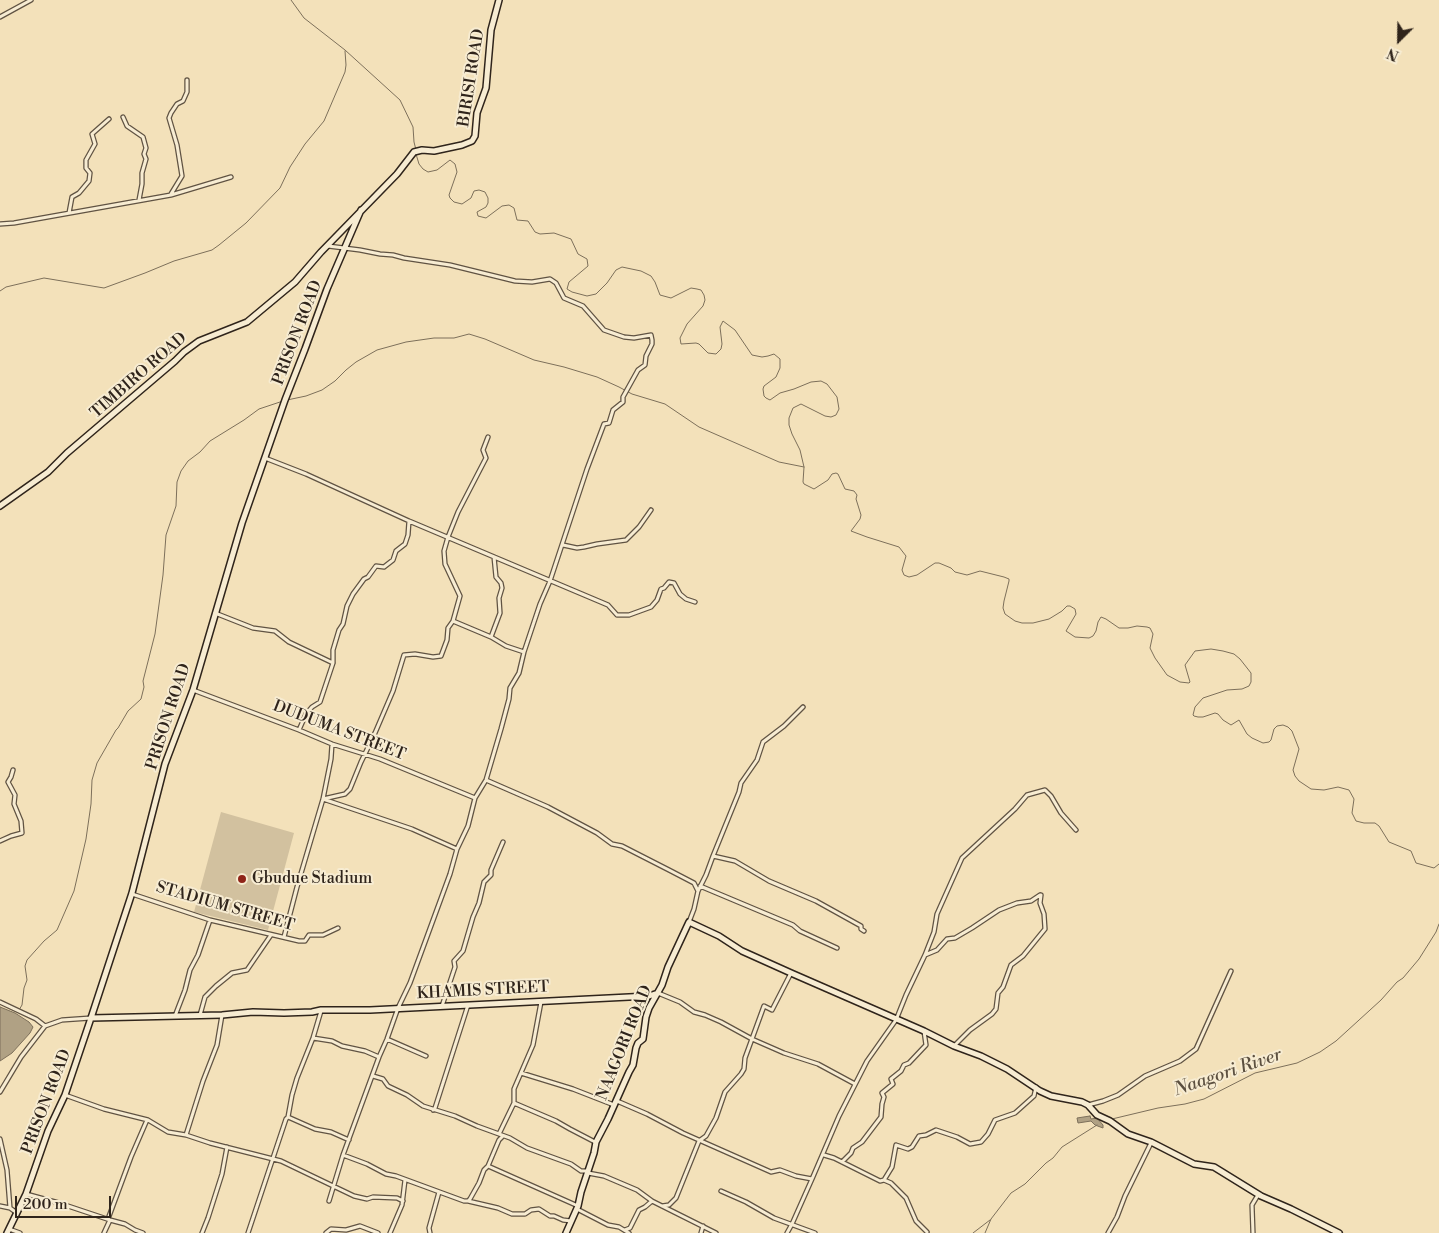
<!DOCTYPE html>
<style>
body{margin:0}
#map{position:relative;width:1439px;height:1233px;overflow:hidden;background:#f3e1ba;font-family:"Libre Bodoni",serif}
canvas{display:block}
.north{position:absolute;left:1374px;top:15px;width:50px;height:50px;-webkit-text-stroke:4px #f7ecd2;paint-order:stroke;rotate:203deg;font-size:14px;font-weight:700;line-height:20px;text-align:center;color:#2f241b}
.north::after{content:'';display:block;margin:auto;width:18px;height:22px;background:#2f241b;clip-path:polygon(50% 0,100% 100%,50% 72%,0 100%)}
.scale{position:absolute;left:15px;top:1196px;width:96px;height:22px;box-sizing:border-box;border:2px solid #2f241b;border-top:0;padding-left:6px;font-size:15px;line-height:18px;white-space:nowrap;color:#2f241b;-webkit-text-stroke:4px #f7ecd2;paint-order:stroke}
</style>
<div id="map">
<canvas width="1439" height="1233"></canvas>
<div class="north">N</div>
<div class="scale">200 m</div>
</div>
<script>
const ctx = document.querySelector('canvas').getContext('2d');
ctx.lineJoin = 'round';
function fillPath(path, color) { ctx.fillStyle = color; ctx.fill(path, 'evenodd'); }
const shape = rows => new Path2D(rows.map(r => 'M' + r).join(''));
function trace(path, color, width, dash) { ctx.strokeStyle = color; ctx.lineWidth = width; ctx.lineCap = dash ? 'butt' : 'round'; ctx.setLineDash(dash || []); ctx.stroke(path); }
function write(font, color, halo, rows, align = 'center') {
  ctx.font = font + ' "Libre Bodoni",serif'; ctx.lineWidth = 4; ctx.setLineDash([]); ctx.textBaseline = 'middle'; ctx.strokeStyle = halo; ctx.fillStyle = color; for (const [text, x, y, turn = 0] of rows) {
    ctx.save(); ctx.translate(x, y); ctx.rotate((+turn || 0) * Math.PI / 180); ctx.textAlign = isNaN(turn) ? turn : align; if (halo) ctx.strokeText(text, 0, 0); ctx.fillText(text, 0, 0); ctx.restore();
  }
}
fillPath(shape([
 [221,812,294,833,268,930,194,912]
]), '#d2c19f');
const water = shape([
 [0,1007,15,1013,29,1022,33,1027,30,1033,12,1053,0,1061,0,1007],
 [1090,1116,1091,1119,1097,1118,1103,1125,1103,1128,1095,1125,1091,1121,1078,1123,1077,1118,1090,1116]
]);
fillPath(water, '#b0a184');
trace(water, '#7c6f5a', 1);
trace(shape([
 [291,0,304,18,345,50,400,100,413,127,414,142,416,150],
 [416,154,419,164,423,169,428,172,437,170,450,160,455,164,457,172,449,195,450,198,454,202,462,204,471,198,474,191,479,190,485,192,488,198,488,203,486,207,477,212,478,216,486,218,502,206,509,205,514,208,517,220,528,221,535,232,540,234,554,233,571,239,578,254,587,259,588,266,569,282,567,289,572,292,587,296,596,294,607,283,616,270,622,267,641,271,651,276,655,282,660,295,671,298,691,288,697,289,701,290,704,295,705,300,703,306,687,324,680,338,681,344,696,343,699,344,708,353,716,354,721,349,722,344,720,327,723,321,735,330,752,355,762,357,768,356,774,354,780,359,780,368,776,377,764,386,763,389,764,396,766,398,770,400,780,393,794,389,811,382,821,381,827,384,837,397,839,409,836,415,831,417,825,416,801,404,793,408,789,418,789,425,792,434,800,450,804,467,803,482,804,484,814,489,828,480,832,474,836,473,838,474,845,489,854,491,857,495,856,499,861,515,860,519,851,531,867,537,899,547,906,556,902,570,904,575,909,577,917,575,935,563,939,563,951,568,955,572,967,575,980,571,1004,577,1009,579,1009,581,1004,601,1003,608,1005,614,1015,621,1022,623,1033,623,1049,619,1062,611,1067,606,1070,606,1075,609,1076,614,1066,631,1075,637,1089,638,1093,636,1096,631,1098,622,1101,617,1106,619,1119,628,1128,628,1137,626,1147,627,1150,628,1153,634,1150,648,1155,658,1167,675,1180,682,1189,683,1190,682,1185,665,1195,651,1211,649,1223,651,1234,654,1240,659,1251,673,1251,682,1249,686,1242,689,1227,690,1203,698,1195,707,1193,715,1194,716,1198,717,1203,717,1215,713,1218,714,1223,720,1231,725,1239,720,1247,734,1252,738,1263,743,1269,742,1271,740,1274,729,1277,726,1283,725,1288,727,1292,731,1299,749,1293,770,1295,776,1299,781,1311,789,1324,790,1338,787,1349,790,1354,799,1352,813,1356,821,1364,823,1375,823,1379,826,1389,842,1411,851,1416,863,1434,868,1439,864],
 [0,291,6,287,44,278,104,288,145,273,174,261,212,250,219,245,246,223,280,188,290,167,305,144,324,121,345,72,346,65,345,51],
 [287,400,306,396,322,390,335,381,346,370,356,362,377,350,406,342,434,338,454,338,469,334,485,339,534,360,564,367,597,377,619,387,632,394,665,404,699,427,779,462,804,467],
 [19,1010,22,1005,24,988,27,980,25,966,27,960,44,941,57,930,74,891,86,839,91,804,92,780,97,763,116,730,118,728,128,711,141,699,144,687,143,681,155,634,163,575,166,535,176,506,177,482,181,471,188,461,200,452,210,441,244,420,259,409,283,401],
 [1112,1119,1158,1108,1185,1104,1204,1099,1255,1073,1297,1063,1320,1052,1336,1041,1381,1000,1397,982,1403,978,1419,959,1436,932,1439,924],
 [973,1233,990,1220],
 [985,1233,991,1219,1011,1193,1025,1184,1046,1163,1053,1158,1062,1147,1097,1125]
]), '#7c6f5a', 1);
const street = shape([
 [0,17,31,0],
 [123,117,127,126,143,137,146,148,144,154,146,159,142,173,142,184,139,200],
 [171,194,182,176,177,145,169,118,171,113,177,104,183,101,187,92,187,80],
 [69,213,72,197,79,193,89,181,90,173,86,168,86,160,95,144,92,134,109,119],
 [0,224,14,223,171,195,231,177],
 [328,246,360,250,380,254,393,255,404,258,450,265,515,281,532,282,550,279,556,283,564,298,583,306,604,330,624,337,634,338,651,335,652,340,652,344,646,356,645,365,638,370,623,397,623,402,613,410,609,423,604,424,587,469,550,581,540,604,524,652,519,673,510,688,509,699,501,729,486,780,475,798,468,826,457,849,450,874,410,983,398,1008,387,1039,379,1057,343,1155,329,1201],
 [488,437,483,450,486,458,458,512,448,537,444,551,445,564,460,596,453,621,491,637,506,646,524,652],
 [265,458,306,474,409,521,608,605,617,615,629,615,651,607,657,600,661,589,664,588,669,582,674,583,680,594,686,599,695,602],
 [563,545,577,548,584,547,597,544,626,540,639,527,651,510],
 [215,613,253,628,275,631,289,642,333,663],
 [491,637,500,613,499,598,502,588,501,583,496,577,494,557],
 [193,690,299,730,332,744,380,759,475,798],
 [299,730,306,714,312,707,320,702,333,663,333,650,339,630,343,624,347,606,353,594,364,579,368,577,376,566,384,567,393,560,396,551,405,544,408,535,409,521],
 [486,780,548,807,597,833,612,844,622,846,669,870,694,883,698,891],
 [323,799,345,794,350,789,361,762,375,733,393,691,404,655,415,654,433,657,441,656,447,640,448,628,453,621],
 [323,799,412,829,457,849],
 [0,841,11,836,22,833,21,821,14,804,15,795,8,782,11,777,13,770],
 [713,856,735,861,769,881,816,901,861,926,861,929,864,931],
 [700,886,793,925,800,931,837,948],
 [132,894,210,920,299,941,305,941,309,935,323,935,338,928],
 [689,922,694,909,698,891,706,875,713,856,739,792,741,783,757,760,763,742,784,726,803,707],
 [284,937,297,887,323,799,331,759,332,744],
 [925,955,937,950,947,939,955,938,972,928,999,910,1017,903,1031,901,1040,895],
 [658,993,680,1002,694,1012,705,1015,721,1022,752,1039,784,1053,818,1064,855,1084],
 [0,1002,36,1019,45,1026],
 [442,1006,455,967,454,961,463,951,473,917,479,903,484,882,491,875,491,870,503,842],
 [200,1015,205,997,216,986,232,973,247,970,271,935],
 [175,1016,185,990,190,970,198,955,210,920],
 [313,1038,332,1041,342,1046,365,1051,379,1057],
 [387,1039,426,1056],
 [954,1046,970,1030,992,1014,996,1009,998,993,1003,987,1011,965,1023,956,1045,929,1044,914,1040,903,1041,895],
 [521,1073,573,1089,614,1105],
 [373,1076,383,1079,388,1086,407,1095,423,1106,455,1116,477,1126,510,1138,527,1148,571,1164,581,1171,588,1171],
 [0,1092,21,1057,45,1026,62,1020,91,1018],
 [65,1095,104,1109,148,1120,168,1132,186,1135,210,1143,281,1161,354,1196,367,1199,373,1197,397,1198,403,1201],
 [617,1101,647,1114,683,1133,771,1172,780,1170,796,1176,812,1179,839,1116,867,1061,896,1020,906,995,925,955,934,932,937,914,962,858,1015,809,1027,795,1045,790,1051,796,1061,813,1076,830],
 [514,1103,556,1121,570,1129,595,1142],
 [1088,1105,1103,1101,1118,1095,1145,1076,1180,1061,1196,1049,1231,971],
 [433,1110,435,1108,468,1005],
 [288,1117,315,1129,331,1132,349,1140],
 [499,1134,514,1103,514,1089,533,1045,541,1002],
 [186,1135,203,1081,217,1045,222,1015],
 [0,1139,7,1170,10,1208,17,1213],
 [343,1155,367,1164,386,1174,396,1176,464,1201,468,1201,470,1199,479,1183,484,1170,488,1166,578,1206],
 [824,1155,834,1158,880,1181,884,1180,891,1183,906,1198,916,1221,927,1232],
 [842,1162,851,1153,853,1148,862,1142,881,1117,882,1104,884,1097,882,1093,893,1084,891,1079,901,1071,904,1065,909,1063,926,1045,924,1031],
 [488,1166,499,1140,503,1136],
 [588,1173,604,1176,637,1190,652,1201,716,1233],
 [884,1180,892,1167,896,1145,908,1149,912,1147,919,1136,926,1135,936,1130,957,1137,970,1144,981,1142,988,1134,995,1120,1015,1113,1034,1096,1036,1087],
 [721,1191,746,1202,774,1218,815,1233],
 [26,1194,59,1203,110,1220,125,1224,135,1230,143,1233],
 [468,1201,498,1208,512,1214,525,1214,531,1210,539,1209,550,1216,554,1216,563,1220,571,1221],
 [0,1206,10,1208],
 [662,1206,669,1205,676,1198,699,1141,706,1136,716,1118,725,1092,741,1074,744,1069,745,1058,764,1006,772,1010,791,973],
 [577,1209,608,1225,619,1227,629,1233],
 [108,1219,131,1157,147,1120],
 [9,1229,20,1233],
 [625,1230,630,1228,639,1210,645,1207,652,1201],
 [104,1233,110,1220],
 [202,1233,208,1218,222,1174,227,1147],
 [248,1233,286,1119,288,1117,292,1095,297,1078,313,1038,321,1011],
 [326,1233,331,1229,346,1230,360,1226,378,1233],
 [390,1233,402,1205,405,1180],
 [430,1233,429,1228,439,1192],
 [701,1233,703,1226],
 [787,1233,792,1224,812,1179],
 [1108,1233,1117,1217,1125,1196,1151,1143],
 [1253,1233,1252,1205,1258,1195]
]);
const secondary = shape([
 [0,506,48,472,67,453,175,361,184,352,199,341,247,322,295,282,321,252,397,174,414,152,422,150,434,151,462,145,472,141,475,136,477,113,486,88,491,30,499,0],
 [91,1018,222,1015,253,1012,284,1013,312,1012,321,1010,370,1010,649,996,658,993],
 [7,1233,26,1194,48,1131,65,1095,91,1018,132,893,165,764,193,690,242,523,285,400,305,349,327,289,361,210],
 [566,1233,578,1206,581,1192,594,1153,596,1142,608,1119,629,1072,633,1065,636,1048,638,1043,643,1039,646,1017,649,1008,662,985,668,967,689,922,719,936,742,951,791,973,924,1031,954,1046,981,1056,1007,1069,1040,1091,1051,1096,1082,1102,1088,1105,1097,1115,1110,1121,1128,1134,1151,1142,1194,1164,1214,1167,1261,1196,1291,1209,1339,1233]
]);
trace(street, '#605343', 5.5);
trace(secondary, '#2f241b', 8);
trace(street, '#f7ecd2', 3);
trace(secondary, '#f7ecd2', 5);
for (const [x, y, r, color] of [
 [242,879,5,"#8f2418"]
]) { const dot = new Path2D(); dot.arc(x, y, r, 0, 2 * Math.PI); ctx.fillStyle = color; ctx.fill(dot); trace(dot, '#f7ecd2', 2); }
write('16px', '#2f241b', '#f7ecd2', [
 ["BIRISI ROAD",472,78,-81],
 ["PRISON ROAD",298,333,-69],
 ["TIMBIRO ROAD",139,376,-41],
 ["PRISON ROAD",169,717,-72],
 ["DUDUMA STREET",339,731,21],
 ["STADIUM STREET",225,907,16],
 ["KHAMIS STREET",483,991,-3],
 ["NAAGORI ROAD",625,1043,-68],
 ["PRISON ROAD",47,1102,-69]
]);
write('16px', '#2f241b', '#f7ecd2', [
 ["Gbudue Stadium",252,879]
], 'left');
write('italic 18px', '#5c5040', '#f7ecd2', [
 ["Naagori River",1228,1073,-19]
]);
</script>
